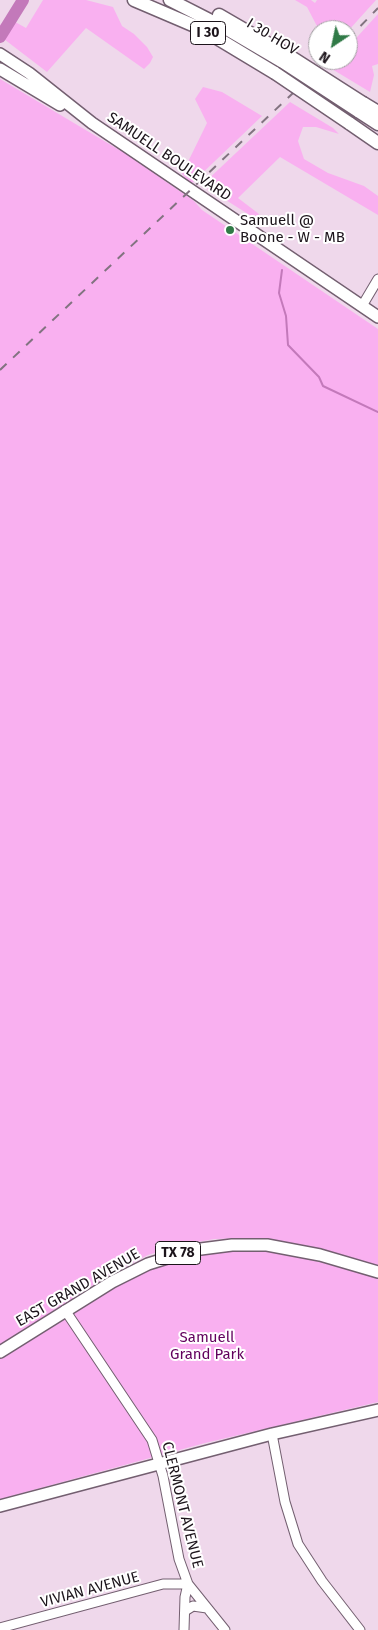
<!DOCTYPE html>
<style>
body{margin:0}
#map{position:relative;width:378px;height:1630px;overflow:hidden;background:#efd8eb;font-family:"Fira Sans",sans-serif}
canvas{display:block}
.north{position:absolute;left:308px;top:20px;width:50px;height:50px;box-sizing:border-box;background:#fff;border:1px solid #a4a1a4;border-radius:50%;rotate:214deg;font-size:14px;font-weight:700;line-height:20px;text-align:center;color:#1c141b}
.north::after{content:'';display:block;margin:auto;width:18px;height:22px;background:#307a47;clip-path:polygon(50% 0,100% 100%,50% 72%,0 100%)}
</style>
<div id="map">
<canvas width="378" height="1630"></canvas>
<div class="north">N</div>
</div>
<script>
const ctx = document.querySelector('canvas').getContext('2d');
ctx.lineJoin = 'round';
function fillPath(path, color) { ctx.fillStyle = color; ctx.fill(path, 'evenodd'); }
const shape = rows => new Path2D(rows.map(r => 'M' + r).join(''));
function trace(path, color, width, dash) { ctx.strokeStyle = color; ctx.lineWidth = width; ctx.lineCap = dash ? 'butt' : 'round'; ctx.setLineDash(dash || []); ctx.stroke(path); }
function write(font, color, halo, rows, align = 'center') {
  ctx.font = font + ' "Fira Sans",sans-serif'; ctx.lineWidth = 4; ctx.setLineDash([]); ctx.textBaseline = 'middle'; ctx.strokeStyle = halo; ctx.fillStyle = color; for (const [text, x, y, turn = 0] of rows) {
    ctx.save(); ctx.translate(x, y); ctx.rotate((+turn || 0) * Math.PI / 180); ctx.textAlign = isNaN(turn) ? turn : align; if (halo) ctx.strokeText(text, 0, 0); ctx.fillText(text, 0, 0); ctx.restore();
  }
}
fillPath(shape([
 [43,0,86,0,113,7,122,26,134,34,147,47,153,57,150,63,144,69,86,28,47,72,0,36,0,25,8,18,26,28],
 [295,0,311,0,315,3,317,0,376,0,348,31,319,30,307,7],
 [378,14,378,64,372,66,374,75,370,92,327,66,334,60,348,60,348,47],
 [0,79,126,154,194,201,202,210,378,329,378,1266,286,1243,250,1238,214,1239,176,1246,148,1255,107,1276,0,1345],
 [203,87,222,92,262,116,191,184,182,174,207,123,195,99],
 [290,102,333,128,339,134,316,127,303,127,298,141,304,159,328,173,364,186,378,196,378,215,280,157,238,198,259,214,256,219,202,185],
 [223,1250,286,1253,378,1278,378,1402,205,1443,0,1499,0,1359,114,1285,166,1261]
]), '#f9b0f0');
trace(shape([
 [282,270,279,293,286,316,288,345,319,377,323,386,378,412]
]), '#c379ba', 2);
trace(shape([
 [0,37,23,0]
]), '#c379ba', 12);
const minor = shape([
 [362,306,378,279],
 [65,1310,152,1440,163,1476,179,1559,188,1584,225,1630],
 [272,1434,285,1502,298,1544,322,1581,360,1630],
 [185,1611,193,1606,207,1608],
 [0,1628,163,1584,188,1584,185,1597,184,1630]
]);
const major = shape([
 [0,54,29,73,92,123,378,317],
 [0,69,60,105],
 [0,1352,112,1282,148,1264,193,1250,232,1245,267,1245,320,1255,378,1272],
 [0,1506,272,1434,378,1410]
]);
const highway = shape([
 [134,0,202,29,275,73],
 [170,0,227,29,283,62],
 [219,15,288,55],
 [363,103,378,112],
 [358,111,378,124],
 [349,123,378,143]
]);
trace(minor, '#735f70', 11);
trace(major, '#735f70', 14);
trace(highway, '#735f70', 15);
trace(minor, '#fff', 9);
trace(major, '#fff', 11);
trace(highway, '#fff', 12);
trace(shape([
 [348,39,378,8],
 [0,370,328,60]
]), '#827380', 2, [9, 9]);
const highwayBridge = shape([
 [288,55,363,103],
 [283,62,358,111],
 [275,73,349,123]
]);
trace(highwayBridge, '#735f70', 15, []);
trace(highwayBridge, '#fff', 12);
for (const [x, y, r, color] of [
 [230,230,5,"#307a47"]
]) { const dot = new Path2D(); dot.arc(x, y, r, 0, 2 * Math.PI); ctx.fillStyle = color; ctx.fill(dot); trace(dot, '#fff', 2); }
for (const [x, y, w] of [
 [208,33,35],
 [178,1253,45]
]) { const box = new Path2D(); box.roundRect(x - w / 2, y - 11.5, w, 23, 4); ctx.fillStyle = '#fff'; ctx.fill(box); trace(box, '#1c141b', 1); }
write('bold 14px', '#1c141b', null, [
 ["I 30",208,33],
 ["TX 78",178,1253]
]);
write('15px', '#1c141b', '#fff', [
 ["I 30 HOV",272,37,31],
 ["SAMUELL BOULEVARD",169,157,34],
 ["EAST GRAND AVENUE",78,1288,-30],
 ["CLERMONT AVENUE",182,1505,76],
 ["VIVIAN AVENUE",90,1590,-15]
]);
write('15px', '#1c141b', '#fff', [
 ["Samuell @",240,221],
 ["Boone - W - MB",240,238]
], 'left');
write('15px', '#62015d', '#fff', [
 ["Samuell",207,1338],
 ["Grand Park",207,1355]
]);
</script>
